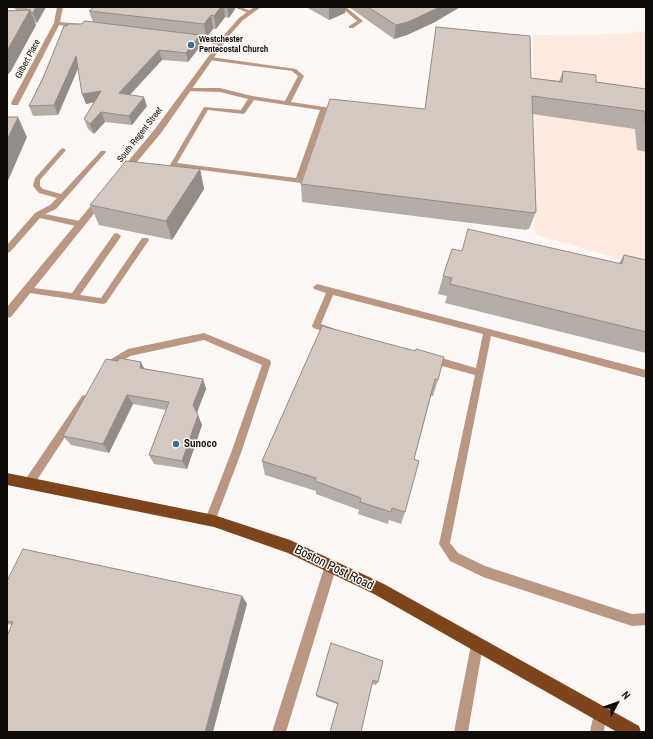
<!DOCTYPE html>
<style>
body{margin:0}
#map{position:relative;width:653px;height:739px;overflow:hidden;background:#fdf8f5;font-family:"Archivo Narrow",sans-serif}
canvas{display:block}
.frame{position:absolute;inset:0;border:8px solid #100c09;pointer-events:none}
.north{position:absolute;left:597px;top:683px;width:40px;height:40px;-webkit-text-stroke:3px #fdf8f5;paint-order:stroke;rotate:49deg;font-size:11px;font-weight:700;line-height:16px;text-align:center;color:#100c09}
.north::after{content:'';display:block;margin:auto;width:14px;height:18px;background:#100c09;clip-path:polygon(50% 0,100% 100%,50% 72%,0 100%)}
</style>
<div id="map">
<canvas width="653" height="739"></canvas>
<div class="frame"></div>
<div class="north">N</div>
</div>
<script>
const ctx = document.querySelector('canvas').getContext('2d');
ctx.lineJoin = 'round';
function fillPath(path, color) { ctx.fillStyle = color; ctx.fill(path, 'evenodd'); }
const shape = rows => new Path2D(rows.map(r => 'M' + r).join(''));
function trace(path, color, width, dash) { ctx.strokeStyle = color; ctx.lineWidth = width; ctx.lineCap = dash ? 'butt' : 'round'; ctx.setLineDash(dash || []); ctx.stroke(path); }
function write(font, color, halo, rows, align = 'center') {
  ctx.font = font + ' "Archivo Narrow",sans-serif'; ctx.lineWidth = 3; ctx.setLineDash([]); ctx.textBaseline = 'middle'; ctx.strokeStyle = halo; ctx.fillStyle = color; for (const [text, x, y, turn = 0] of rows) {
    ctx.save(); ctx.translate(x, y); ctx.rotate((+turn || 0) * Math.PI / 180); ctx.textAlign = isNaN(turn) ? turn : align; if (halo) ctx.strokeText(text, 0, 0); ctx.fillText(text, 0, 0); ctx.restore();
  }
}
fillPath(shape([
 [646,31,646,267,535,234,533,35,622,34]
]), '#fde9dd');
fillPath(shape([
 [234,7,241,7,253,12,248,13,234,7],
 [341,7,346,7,363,21,353,28,349,28,349,26,357,21,341,7],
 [211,57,296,69,304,76,291,102,331,108,331,110,326,110,301,183,171,166,170,165,204,107,241,110,248,99,220,92,188,91,185,89,186,88,220,88,252,96,285,101,298,76,292,71,209,60,209,58,211,57],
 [254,100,320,110,296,178,177,163,208,110,243,114,245,113,254,100],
 [63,148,66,150,40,180,40,186,43,189,61,194,101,151,105,151,106,152,56,209,45,214,80,221,84,224,80,227,40,218,10,252,7,253,7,245,35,213,50,205,57,198,39,193,33,186,35,178,61,149,63,148],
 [117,233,121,236,120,238,80,295,101,298,142,238,148,238,149,240,106,303,103,304,23,292,22,290,23,288,26,287,72,293,114,234,117,233],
 [317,284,646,370,646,378,491,336,450,543,458,553,485,566,632,614,646,613,646,625,632,626,483,577,450,561,439,544,475,375,431,363,428,362,427,359,428,356,431,355,476,368,483,334,333,295,321,324,335,329,336,331,332,334,313,328,312,326,326,293,314,289,313,287,317,284],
 [204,333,270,360,271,363,241,453,214,524,210,525,206,524,205,520,231,453,262,365,204,340,130,356,106,371,103,370,102,367,103,364,128,349,204,333],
 [85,395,88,396,90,399,88,402,33,486,29,488,25,486,24,483,25,480,82,396,85,395],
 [331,559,335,561,337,565,286,732,272,732,325,565,327,561,331,559],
 [477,639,481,641,483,645,468,732,454,732,471,645,473,641,477,639],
 [600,707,605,708,606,713,604,732,590,732,594,713,595,708,600,707]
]), '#b99783');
fillPath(shape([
 [57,7,63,7,60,22,82,24,85,26,82,28,59,25,19,103,18,105,12,105,11,103,54,23,57,7],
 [187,37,222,41,225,43,222,45,185,40,184,39,187,37]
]), '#b99783');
fillPath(shape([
 [254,7,261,7,243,20,229,36,161,133,126,175,120,175,119,173,120,171,155,129,225,34,239,18,254,7],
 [102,195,105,196,106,198,105,200,11,317,7,318,7,307,99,196,102,195]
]), '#b99783');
fillPath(shape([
 [7,473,214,515,290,540,384,584,639,726,641,732,617,732,374,594,288,553,214,527,7,485,7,473]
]), '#7e451d');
fillPath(shape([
 [12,7,46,7,37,23,35,22,36,25,11,71,7,75,7,11,17,10],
 [94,7,235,7,235,9,229,18,225,17,216,29,213,29,206,38,200,37,202,44,188,62,162,60,130,95,147,106,132,125,105,122,94,134,88,129,84,119,94,102,86,104,78,69,58,115,33,116,29,106,67,26,93,22,89,11],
 [306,7,346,7,345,13,329,20],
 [349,7,460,7,435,22,407,35,394,39],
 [563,71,596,82,646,89,646,152,637,150,635,129,532,114,536,212,529,229,527,229,527,230,302,202,301,184,531,78,559,81],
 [200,169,204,189,172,240,99,225,90,205],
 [462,251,619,263,624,255,646,260,646,353,445,303,447,296,438,294,443,276],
 [322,326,438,380,433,396,431,396,414,459,405,512,401,524,389,520,388,524,358,514,359,510,316,494,316,491,265,475,262,461],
 [118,361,141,362,144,369,203,379,206,389,197,413,202,425,187,469,154,464,149,455,166,410,133,404,109,453,71,445,63,436],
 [7,581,242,596,247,604,12,625,7,624],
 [331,643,378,682,376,685,372,684,337,704,317,697,316,695]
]), '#b6aca6');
fillPath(shape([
 [36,7,46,7,37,23,33,13],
 [221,7,224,7,225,17,216,29,214,16],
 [227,7,235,7,235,9,229,18],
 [329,7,346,7,345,13,329,20],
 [440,7,460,7,435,22,407,35,394,39,396,25],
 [30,10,36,25,11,71,7,75,7,51],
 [211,15,213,29,206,38,204,24],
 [200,35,202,44,188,62,186,53],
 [159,50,162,60,122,103,119,93],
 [76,56,79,66,58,115,54,105],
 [101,91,105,100,86,104,82,94],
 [144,97,147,106,132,125,129,116],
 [101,112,105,122,94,134,90,124],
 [18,117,27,137,7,183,7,140],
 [200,169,204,189,172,240,166,221],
 [141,362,146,372,140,368],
 [203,379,206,389,196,414,193,405],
 [127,395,133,404,109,453,103,444],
 [198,415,202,425,187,469,182,461],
 [242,596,247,604,213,732,205,732]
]), '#948c87');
const building = shape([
 [24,7,36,7,33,13,31,12,30,10,28,10,24,7],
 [94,7,221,7,214,16,211,15,204,24,89,11,94,7],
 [368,7,440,7,408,22,396,25,368,7],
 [30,10,7,51,7,11,30,10],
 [85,21,200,35,186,53,159,50,119,93,144,97,129,116,101,112,90,124,84,119,101,91,82,94,76,56,54,105,29,106,43,78,64,26,67,26,69,24,81,24,85,21],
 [436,27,530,36,531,78,562,82,563,71,596,75,596,82,646,89,646,131,644,111,532,96,536,212,534,212,534,213,301,184,330,99,425,109,436,27],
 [7,117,18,117,7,140,7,117],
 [126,161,200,169,166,221,90,205,126,161],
 [468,229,622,264,624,255,646,260,646,332,450,284,452,278,443,276,452,249,462,251,468,229],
 [322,326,415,351,416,349,444,357,438,380,435,379,414,459,419,461,405,512,392,508,391,512,360,502,361,498,315,481,316,478,262,461,322,326],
 [119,358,141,362,140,368,203,379,193,405,198,415,182,461,149,455,169,402,127,395,103,444,63,436,106,359,118,361,119,358],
 [23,549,242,596,205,732,7,732,7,636,13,622,7,621,7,581,23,549],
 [331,643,383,661,378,682,373,680,361,732,330,732,338,703,316,695,331,643]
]);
fillPath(building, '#d4c8c1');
trace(building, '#948c87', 1);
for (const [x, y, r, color] of [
 [191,45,4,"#396f8b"],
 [176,444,4,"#396f8b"]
]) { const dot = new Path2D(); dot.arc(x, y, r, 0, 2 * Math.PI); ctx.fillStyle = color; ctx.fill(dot); trace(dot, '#fdf8f5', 1.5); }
write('bold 9px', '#100c09', '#fdf8f5', [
 ["Westchester",199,40],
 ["Pentecostal Church",199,50]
], 'left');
write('9px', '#100c09', '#fdf8f5', [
 ["Gilbert Place",28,59,-62],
 ["South Regent Street",140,135,-52]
]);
write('bold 11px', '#100c09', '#fdf8f5', [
 ["Sunoco",184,444]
], 'left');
write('13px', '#100c09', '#fdf8f5', [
 ["Boston Post Road",334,568,26]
]);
</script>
